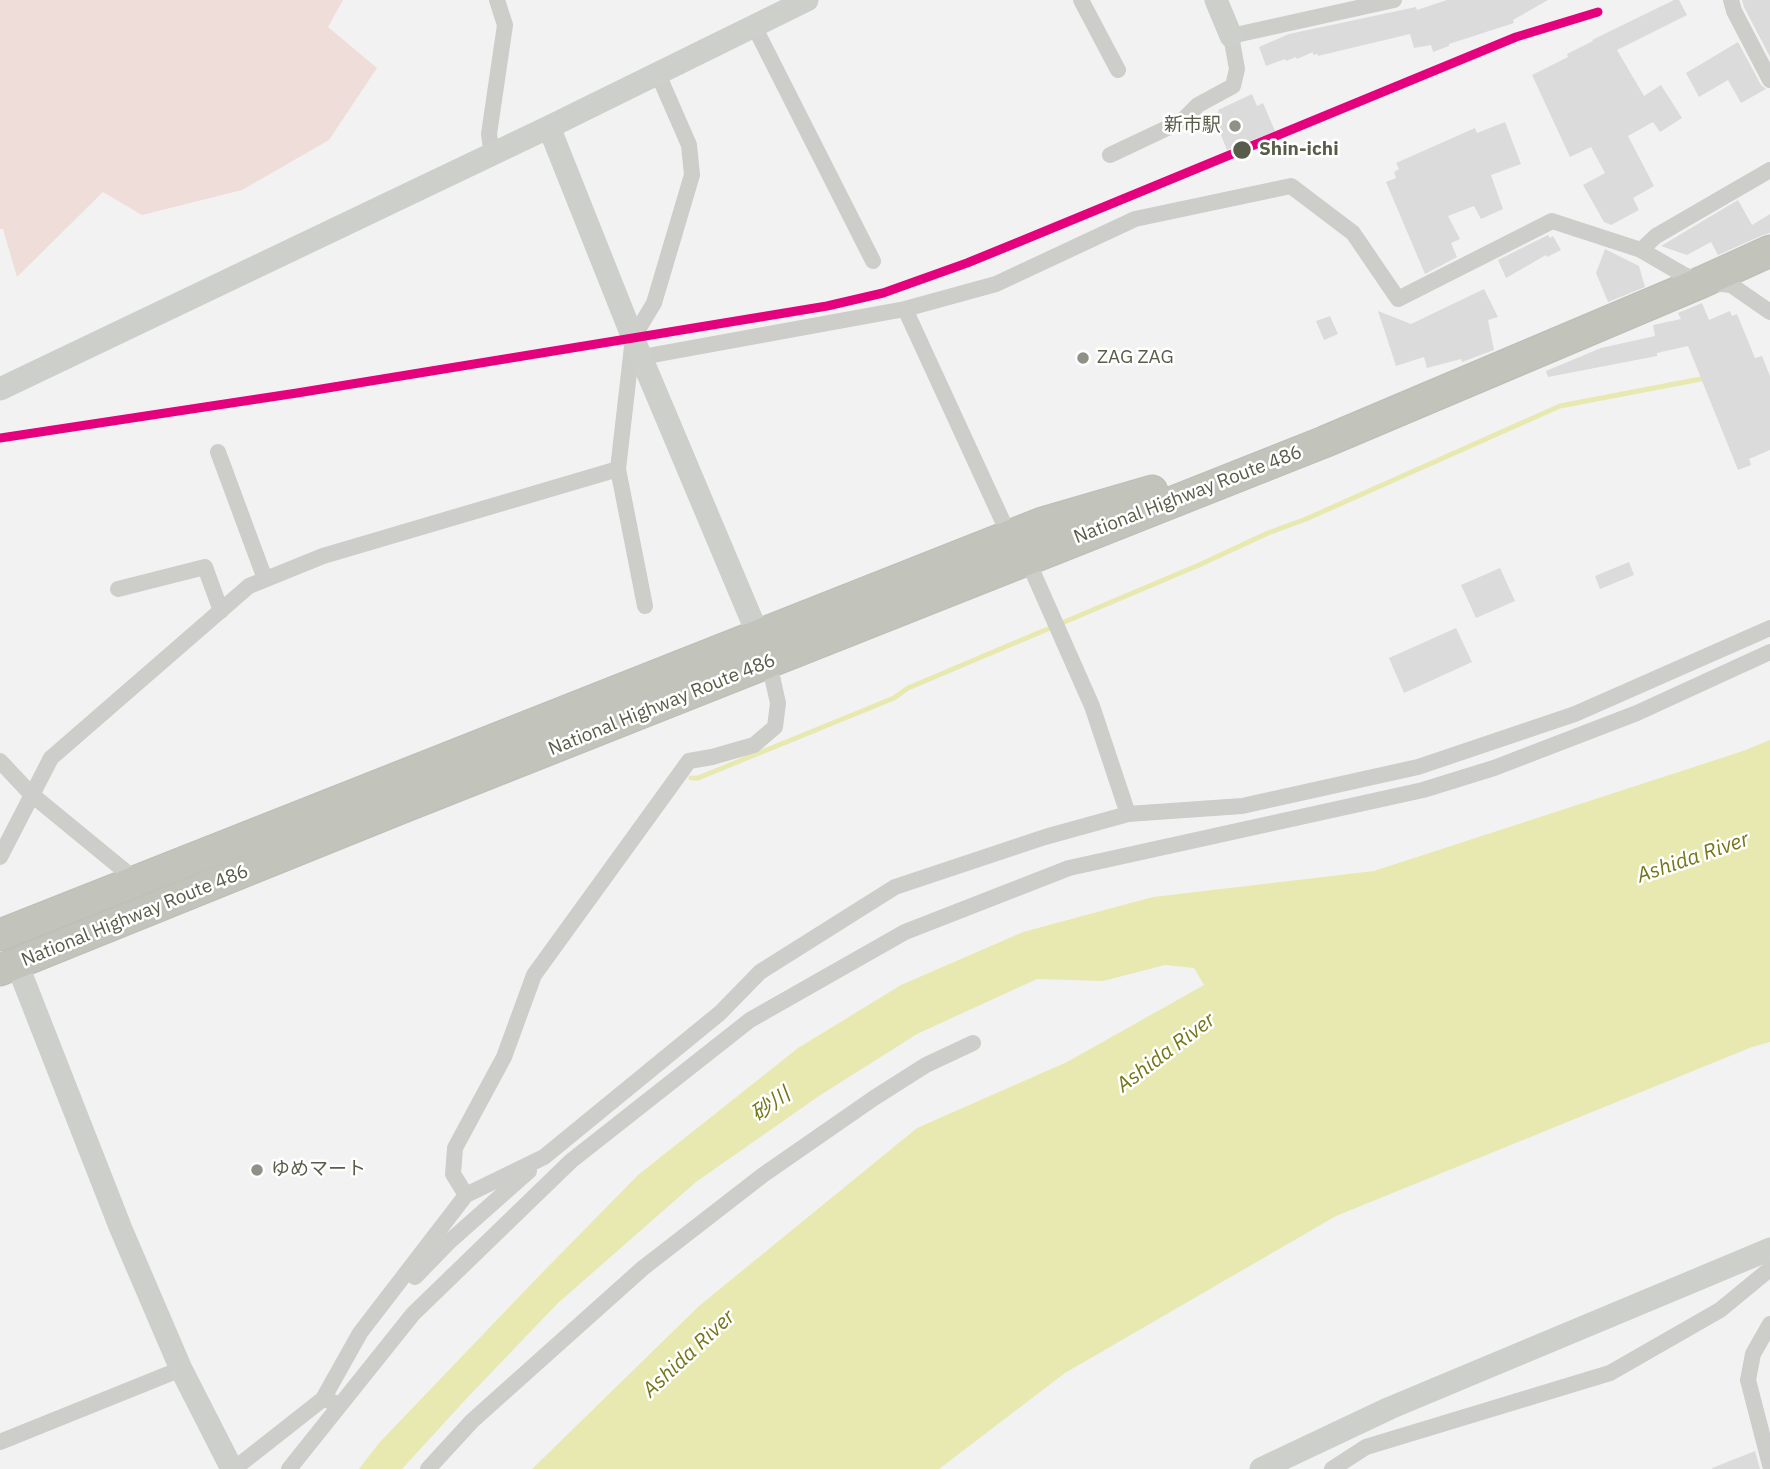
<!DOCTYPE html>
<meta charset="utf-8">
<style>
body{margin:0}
canvas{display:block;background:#f2f2f2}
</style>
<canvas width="1770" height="1469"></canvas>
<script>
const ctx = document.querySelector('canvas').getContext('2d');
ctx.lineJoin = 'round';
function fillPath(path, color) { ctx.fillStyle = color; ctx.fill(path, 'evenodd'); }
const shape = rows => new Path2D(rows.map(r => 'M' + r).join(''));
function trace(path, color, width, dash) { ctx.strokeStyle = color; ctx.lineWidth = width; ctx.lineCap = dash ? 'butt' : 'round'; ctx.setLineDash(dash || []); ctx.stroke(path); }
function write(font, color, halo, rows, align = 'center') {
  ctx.font = font + ' "IBM Plex Sans","Noto Sans JP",sans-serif'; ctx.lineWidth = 5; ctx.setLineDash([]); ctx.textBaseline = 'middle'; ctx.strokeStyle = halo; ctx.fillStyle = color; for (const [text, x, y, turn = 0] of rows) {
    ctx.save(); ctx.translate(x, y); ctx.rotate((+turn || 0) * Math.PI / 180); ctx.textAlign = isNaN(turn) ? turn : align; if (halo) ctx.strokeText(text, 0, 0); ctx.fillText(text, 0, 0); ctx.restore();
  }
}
fillPath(shape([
 [0,0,343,0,328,27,377,68,329,140,242,190,142,215,103,192,17,277,3,229,0,229]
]), '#efddd9');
fillPath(shape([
 [1770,740,1770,1042,1752,1047,1336,1216,1065,1373,939,1469,532,1469,699,1306,917,1128,1067,1062,1204,985,1194,968,1165,965,1103,981,1037,979,917,1034,819,1096,696,1182,557,1304,467,1398,402,1469,359,1469,379,1443,535,1280,638,1175,798,1048,901,985,1023,932,1153,897,1374,871,1743,751]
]), '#e8e9b1');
trace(shape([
 [691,778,698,778,894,698,908,688,1199,565,1268,533,1306,519,1560,406,1706,378]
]), '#e8e9b1', 5);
fillPath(shape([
 [1447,0,1548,0,1513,20,1514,23,1449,44,1449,46,1433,52,1431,45,1414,48,1410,34,1318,56,1318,54,1313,55,1313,52,1297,59,1296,57,1286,61,1285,59,1266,66,1259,47,1289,34,1416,7,1417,10],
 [1674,0,1679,0,1687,15,1617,50,1644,96,1661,85,1682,118,1660,132,1653,122,1628,136,1654,186,1633,198,1639,210,1611,225,1604,222,1583,185,1605,173,1591,147,1570,157,1532,75,1568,57,1567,54,1593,41,1592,40],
 [1742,0,1770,0,1770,57,1744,7],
 [1738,42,1761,85,1766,89,1741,103,1728,80,1699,97,1686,73],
 [1252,94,1257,106,1263,103,1275,131,1227,150,1213,115,1219,112,1218,110],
 [1505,122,1521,164,1491,175,1503,209,1481,219,1474,206,1448,216,1460,239,1451,243,1457,257,1425,274,1386,182,1396,178,1394,172,1399,169,1396,163,1475,128,1477,133],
 [1738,200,1752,225,1770,214,1770,233,1763,235,1718,255,1711,242,1687,255,1661,246],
 [1548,235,1550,238,1553,236,1561,250,1547,257,1546,255,1506,278,1498,260],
 [1605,249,1639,266,1645,287,1608,302,1596,273],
 [1484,289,1498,317,1488,320,1494,350,1462,362,1461,359,1427,368,1424,357,1396,366,1378,311,1411,324],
 [1702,303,1709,320,1730,311,1732,316,1737,314,1755,358,1762,356,1770,376,1770,450,1749,459,1751,465,1738,470,1688,346,1657,353,1657,356,1548,377,1546,371,1601,348,1655,336,1653,325,1681,319,1678,313],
 [1330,316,1338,334,1324,340,1316,321],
 [1629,562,1634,575,1600,589,1595,576],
 [1500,568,1515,601,1476,618,1461,585],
 [1456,628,1472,662,1404,693,1389,658],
 [1755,1451,1760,1469,1712,1469,1712,1468]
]), '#dadbda');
const highway = shape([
 [0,935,1042,523,1152,491],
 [0,970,401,808,1324,442,1702,282,1770,251]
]);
trace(highway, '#bdc0b8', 33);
trace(shape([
 [1081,0,1118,70],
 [1731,0,1734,11,1770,80],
 [754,26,873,261],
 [492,155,489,134,505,25,497,0],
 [1110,155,1182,121,1198,105,1233,86,1237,69,1231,36,1394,0],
 [1641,250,1656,236,1770,170],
 [905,309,1009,535],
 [642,357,905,309,996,284,1135,219,1291,186,1353,233,1398,299,1552,221,1641,250,1684,275,1702,282,1731,285,1770,312],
 [218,452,265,579],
 [1027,559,1092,706,1128,814],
 [118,589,205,567,221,611],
 [645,606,618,469,633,338,654,303,692,175,689,145,658,74],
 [0,761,31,794,137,881],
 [0,857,51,758,249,586,323,556,618,469],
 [466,1195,453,1174,455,1148,504,1057,534,975,689,761,712,757,754,745,775,727,778,703,769,663],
 [415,1277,450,1241,529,1171],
 [1770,1324,1753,1354,1748,1380,1770,1465],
 [323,1399,360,1333,466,1195,544,1157,720,1013,760,972,895,887,1045,837,1128,814,1242,806,1418,767,1575,714,1770,628],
 [0,1442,181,1369],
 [234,1469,323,1399,333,1402],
 [289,1469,413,1314,571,1161,750,1020,905,932,1069,868,1423,790,1494,768,1637,713,1770,652],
 [428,1469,472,1421,643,1268,763,1175,874,1098,926,1065,973,1043],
 [1332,1469,1366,1447,1610,1373,1720,1310,1770,1269]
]), '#cdcdca', 16);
trace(shape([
 [1216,0,1231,36],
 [549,127,633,338,764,649],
 [0,389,549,127,807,0],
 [17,964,121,1229,181,1369,232,1469],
 [1261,1469,1390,1408,1770,1249]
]), '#cdcfca', 23);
trace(highway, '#c2c4bc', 30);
trace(shape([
 [0,438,297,393,633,338,827,306,883,293,967,263,1021,241,1516,37,1598,12]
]), '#e5007d', 9);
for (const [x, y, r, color] of [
 [1235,126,7,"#8e9185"],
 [1242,150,10,"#585d4a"],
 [1083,358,7,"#8e9185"],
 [257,1170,7,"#8e9185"]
]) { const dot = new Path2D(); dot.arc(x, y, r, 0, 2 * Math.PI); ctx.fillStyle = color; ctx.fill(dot); trace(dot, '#fff', 2.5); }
write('19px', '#585d4a', '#fff', [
 ["新市駅",1221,126,"right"],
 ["ZAG ZAG",1097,358],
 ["ゆめマート",271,1170]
], 'left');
write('bold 19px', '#585d4a', '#fff', [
 ["Shin-ichi",1259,150]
], 'left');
write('19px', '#585d4a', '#fff', [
 ["National Highway Route 486",1188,495,-21],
 ["National Highway Route 486",662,705,-22],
 ["National Highway Route 486",135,916,-22]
]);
write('italic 21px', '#747617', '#fff', [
 ["Ashida River",1693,858,-19],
 ["Ashida River",1166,1053,-37],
 ["砂川",771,1105,-35],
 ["Ashida River",689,1354,-43]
]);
</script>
